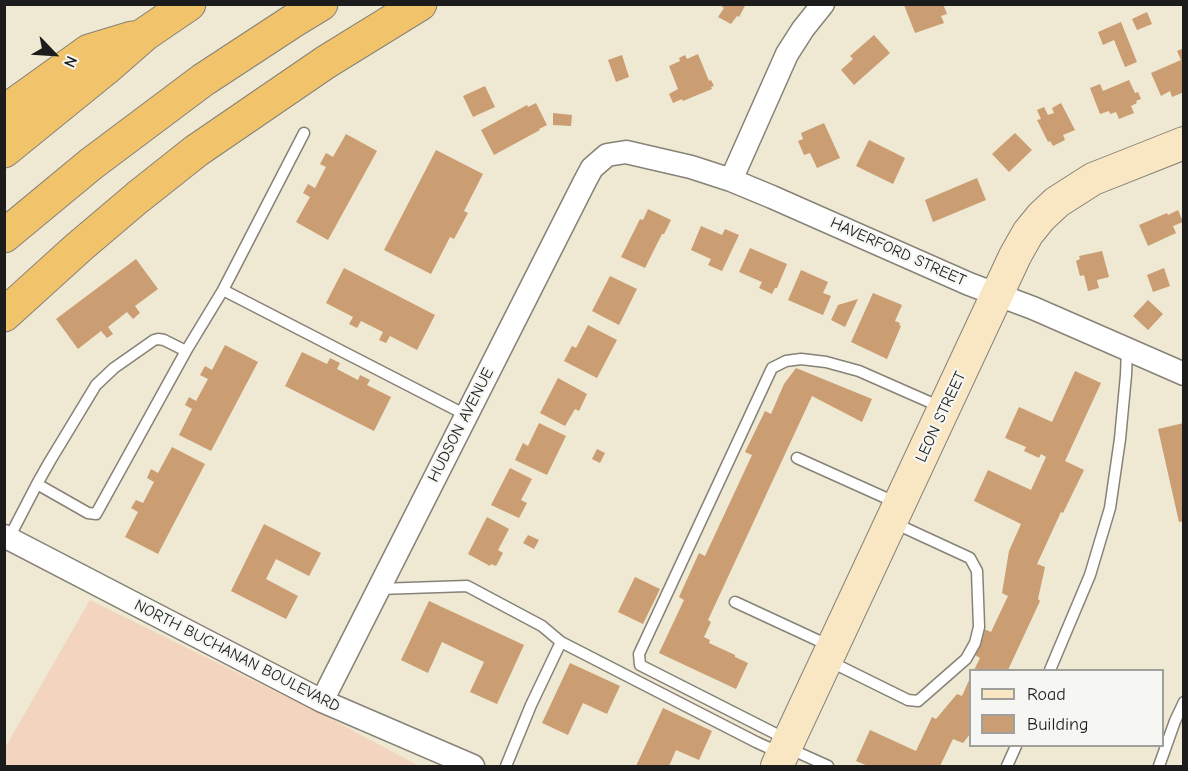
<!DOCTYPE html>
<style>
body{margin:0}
#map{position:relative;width:1188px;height:771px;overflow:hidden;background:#efe8d2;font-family:"Comic Neue",sans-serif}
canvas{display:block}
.frame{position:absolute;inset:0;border:6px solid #1c1c1c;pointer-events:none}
.legend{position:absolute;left:969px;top:669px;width:195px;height:78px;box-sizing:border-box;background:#f6f6f2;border:2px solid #9f9f9c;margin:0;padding:8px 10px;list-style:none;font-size:18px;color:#1c1c1c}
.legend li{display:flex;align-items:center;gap:12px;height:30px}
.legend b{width:30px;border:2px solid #9f9f9c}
.north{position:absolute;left:24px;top:24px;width:60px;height:60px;-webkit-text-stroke:4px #f6f6f2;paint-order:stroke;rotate:115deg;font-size:16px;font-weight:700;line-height:24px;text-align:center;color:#1c1c1c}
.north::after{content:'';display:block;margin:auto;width:21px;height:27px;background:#1c1c1c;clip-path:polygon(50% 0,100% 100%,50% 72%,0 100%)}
</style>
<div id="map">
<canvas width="1188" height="771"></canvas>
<div class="frame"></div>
<ul class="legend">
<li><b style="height:8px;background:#f9e7c3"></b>Road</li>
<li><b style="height:16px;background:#ca9d72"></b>Building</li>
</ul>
<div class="north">N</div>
</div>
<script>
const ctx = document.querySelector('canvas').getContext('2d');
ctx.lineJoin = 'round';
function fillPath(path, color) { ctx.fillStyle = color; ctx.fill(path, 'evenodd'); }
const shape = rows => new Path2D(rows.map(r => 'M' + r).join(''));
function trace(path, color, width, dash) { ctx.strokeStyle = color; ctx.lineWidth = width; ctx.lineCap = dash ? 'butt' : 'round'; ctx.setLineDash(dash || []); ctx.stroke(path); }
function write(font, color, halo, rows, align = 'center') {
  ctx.font = font + ' "Comic Neue",sans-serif'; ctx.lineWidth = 4.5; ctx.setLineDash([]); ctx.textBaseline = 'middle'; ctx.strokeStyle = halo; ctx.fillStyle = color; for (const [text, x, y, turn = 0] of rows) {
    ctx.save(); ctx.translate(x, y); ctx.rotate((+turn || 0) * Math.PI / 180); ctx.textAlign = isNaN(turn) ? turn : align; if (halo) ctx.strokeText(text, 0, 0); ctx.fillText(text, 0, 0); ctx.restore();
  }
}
fillPath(shape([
 [90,600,333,720,419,766,5,766,5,748]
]), '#f3d4be');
fillPath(shape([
 [719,4,746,4,739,17,737,16,731,24,718,17,724,8],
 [905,4,943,4,947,14,941,16,944,23,915,33,904,5],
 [1147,12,1152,24,1137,30,1132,19],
 [1121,22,1137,62,1125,67,1114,40,1103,45,1098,32],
 [874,35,890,53,854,85,841,70,853,59,850,56],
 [1184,48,1184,92,1172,97,1170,91,1161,96,1151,73,1181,60,1177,51],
 [698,54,709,81,711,80,714,86,711,87,712,89,683,101,682,99,673,103,669,94,678,89,669,66,680,61,679,58,685,55,687,59],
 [622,55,629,77,616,82,608,60],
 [1129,80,1135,93,1138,92,1141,99,1136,101,1137,103,1131,106,1134,113,1119,119,1116,112,1110,114,1109,111,1100,114,1090,88,1100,84,1103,91],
 [485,86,495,107,473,117,463,96],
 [536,103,547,125,539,129,540,130,494,155,481,130,527,105,528,107],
 [1061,103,1075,130,1063,135,1065,140,1053,146,1050,141,1048,142,1037,120,1041,119,1037,110,1044,107,1048,115,1054,113,1052,108],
 [553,113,572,115,571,126,553,125],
 [824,123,840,158,817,168,810,153,804,155,798,141,803,139,801,133],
 [1015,133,1032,150,1009,172,992,154],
 [346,134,377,151,328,240,296,222,310,197,303,193,308,184,315,188,326,167,320,164,326,153,333,157],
 [869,140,905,158,893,184,856,166],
 [436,150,483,174,464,211,468,213,454,239,450,237,431,274,384,250],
 [977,178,986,200,933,222,925,200],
 [648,209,671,220,664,234,662,234,645,268,621,257,640,219,643,220],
 [1178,210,1183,222,1173,226,1176,233,1148,246,1139,225,1167,213,1168,215],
 [701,226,722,235,725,229,739,235,722,271,708,265,711,259,691,250],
 [750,248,787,264,777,288,775,288,772,294,759,288,762,282,739,272],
 [1102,251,1109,277,1097,280,1099,288,1088,291,1084,275,1080,276,1076,261,1080,259,1079,256],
 [136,259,158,289,135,306,140,313,133,319,127,312,108,327,113,334,107,338,101,331,78,349,56,319],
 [344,268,435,315,417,350,390,336,386,343,379,340,383,332,361,321,357,328,349,324,353,317,326,303],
 [1164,268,1170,286,1153,292,1147,275],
 [801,270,828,282,823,293,831,296,823,315,788,300],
 [610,276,637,289,619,325,592,311],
 [873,293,902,305,895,321,900,323,899,325,901,326,887,359,851,342],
 [858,299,845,327,831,320,838,305],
 [1148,300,1163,314,1148,330,1133,316],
 [588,325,617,340,597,378,564,361,572,346,576,348],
 [225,345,258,362,211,451,179,435,192,409,185,405,189,397,196,401,208,379,200,375,205,366,212,370],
 [302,352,327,364,330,358,340,363,337,369,358,380,360,375,370,380,367,385,391,397,374,431,285,386],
 [796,368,872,399,862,422,812,396,708,620,711,622,704,637,710,640,709,643,735,655,735,657,748,663,736,689,659,653,684,600,679,597,699,553,705,556,752,455,745,452,765,411,771,414,784,384],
 [1075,371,1101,383,1065,461,1084,470,1063,513,1061,512,1037,564,1045,567,1038,599,1040,601,1008,670,974,670,980,658,973,654,984,629,991,632,1008,596,1002,593,1009,551,1021,524,974,501,988,470,1031,490,1046,457,1041,454,1039,458,1024,451,1026,447,1005,438,1019,407,1052,422],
 [558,378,587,394,579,411,575,409,565,426,540,413],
 [539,423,566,436,547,475,515,460,523,443,528,446],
 [1184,423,1184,521,1179,522,1158,429],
 [172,447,205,464,158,554,125,537,138,512,131,508,136,500,143,503,154,482,147,478,151,469,158,473],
 [597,449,605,453,600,463,592,459],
 [510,468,532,479,521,500,527,503,519,518,491,505],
 [487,517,509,529,498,550,503,553,496,566,491,564,490,566,468,554],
 [264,524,321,553,309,576,276,559,266,579,298,596,286,619,231,591],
 [528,535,539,540,534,549,523,543],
 [635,577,660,589,643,624,618,612],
 [429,601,524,645,497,704,470,692,484,662,442,642,428,673,401,660],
 [570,663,620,686,607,714,583,703,568,735,542,723],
 [970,678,970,734,963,743,953,739,940,766,868,766,856,761,870,730,916,751,932,717,936,719,957,694,962,696],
 [663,708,712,731,699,760,676,750,669,766,636,766]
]), '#ca9d72');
const lane = shape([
 [223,290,304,133],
 [797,458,897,503],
 [37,484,50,461,96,385,114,368,154,340,158,339,164,340,186,351],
 [9,538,37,484,88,513,96,514,186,351,223,290,466,415],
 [379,589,467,586,542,626,561,642,756,742,780,753],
 [735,602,830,646],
 [829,661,908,700,918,701,966,659,975,643,979,627,977,571,970,558,892,522],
 [1050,670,1090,575,1110,508,1120,439,1126,375,1127,349],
 [786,739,640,665,639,654,772,368,786,361,801,359,826,362,859,371,943,408],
 [788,748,828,766],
 [506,766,531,705,561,642],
 [1007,766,1016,746],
 [1159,766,1175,721,1184,702]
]);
const street = shape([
 [731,180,787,54,803,29,823,4],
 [4,536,322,701,473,766],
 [322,701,585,181,592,168,607,155,626,152,691,167,731,180,772,197,969,284,1033,308,1184,374]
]);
const secondary = shape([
 [777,766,1015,256,1028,233,1041,217,1057,202,1093,179,1184,143]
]);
const highway = shape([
 [4,112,89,51,132,38],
 [4,151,105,69,145,34,189,4],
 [4,236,91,164,203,80,293,21,321,4],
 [4,315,79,247,138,197,196,151,326,62,420,4]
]);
trace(lane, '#868277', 13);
trace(street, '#868277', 25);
trace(secondary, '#868277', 34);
trace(highway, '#868277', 35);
trace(lane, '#fff', 10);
trace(street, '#fff', 22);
trace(secondary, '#f9e7c3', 32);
trace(highway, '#f1c36a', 33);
write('16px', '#1c1c1c', '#f6f6f2', [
 ["HAVERFORD STREET",898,252,24],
 ["LEON STREET",941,417,-65],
 ["HUDSON AVENUE",461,425,-63],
 ["NORTH BUCHANAN BOULEVARD",237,656,27]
]);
</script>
